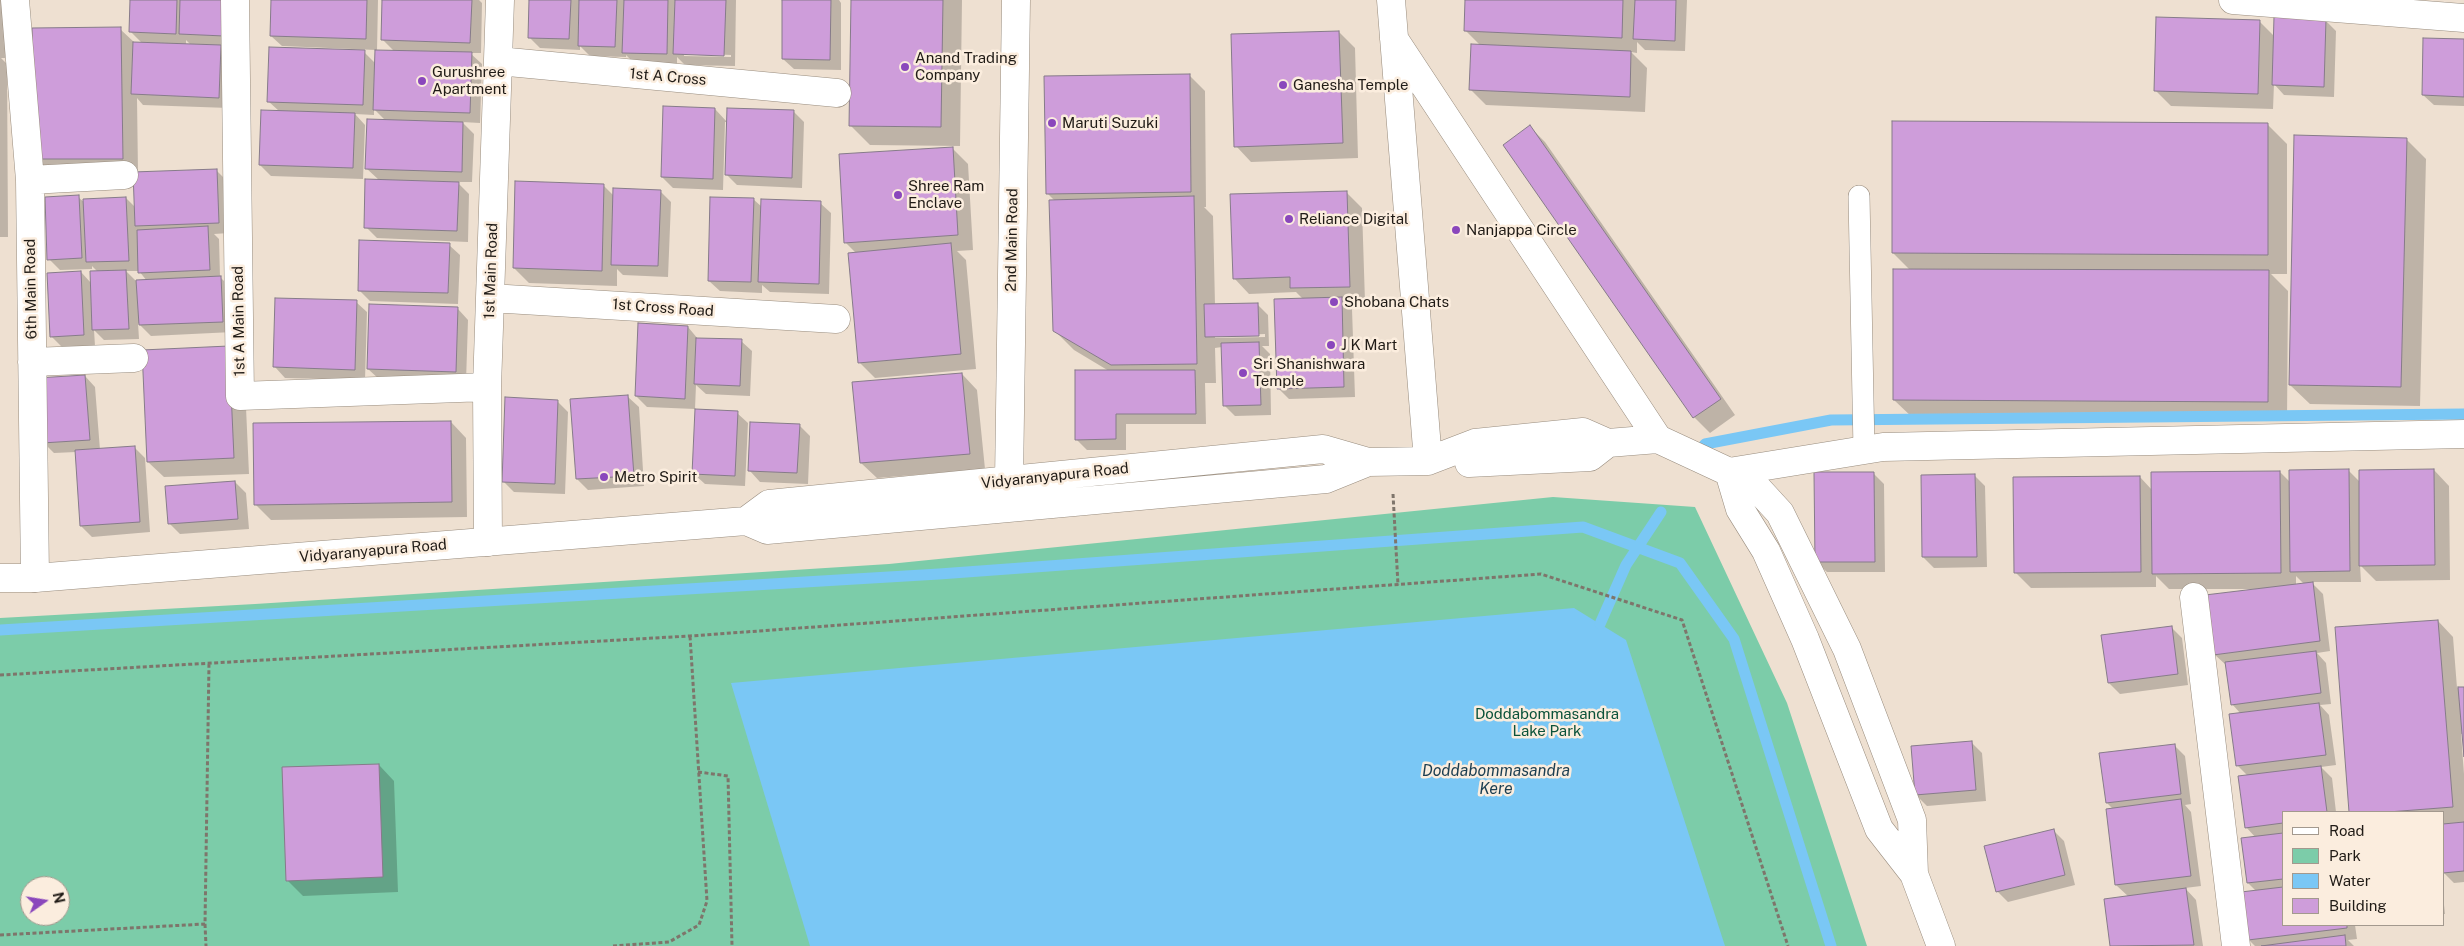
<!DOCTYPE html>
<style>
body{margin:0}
#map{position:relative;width:2464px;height:946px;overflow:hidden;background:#eee0d1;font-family:"Public Sans",sans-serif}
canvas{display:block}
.legend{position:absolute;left:2282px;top:811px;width:162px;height:115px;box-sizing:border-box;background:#fbedde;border:1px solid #a3998e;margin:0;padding:6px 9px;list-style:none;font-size:15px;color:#201b16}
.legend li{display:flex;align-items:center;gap:10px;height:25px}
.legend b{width:25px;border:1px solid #a3998e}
.north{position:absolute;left:20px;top:876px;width:50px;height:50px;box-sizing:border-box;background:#fbedde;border:1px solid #a3998e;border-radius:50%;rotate:77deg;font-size:14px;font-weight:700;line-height:20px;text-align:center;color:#201b16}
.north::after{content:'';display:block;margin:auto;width:18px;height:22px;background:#8a47bc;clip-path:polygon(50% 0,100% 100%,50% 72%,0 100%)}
</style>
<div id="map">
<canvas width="2464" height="946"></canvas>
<ul class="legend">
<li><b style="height:6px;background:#fff"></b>Road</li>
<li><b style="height:14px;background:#7ccca9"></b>Park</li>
<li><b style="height:14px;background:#7ac7f5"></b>Water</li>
<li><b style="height:14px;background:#ce9dda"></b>Building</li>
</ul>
<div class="north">N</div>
</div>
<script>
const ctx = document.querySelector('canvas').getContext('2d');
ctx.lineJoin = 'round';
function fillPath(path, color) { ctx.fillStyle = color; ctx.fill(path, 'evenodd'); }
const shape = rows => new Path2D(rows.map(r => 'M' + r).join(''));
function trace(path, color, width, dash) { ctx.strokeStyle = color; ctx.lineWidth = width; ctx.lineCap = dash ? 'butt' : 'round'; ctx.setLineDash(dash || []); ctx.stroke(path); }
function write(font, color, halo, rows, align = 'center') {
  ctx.font = font + ' "Public Sans",sans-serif'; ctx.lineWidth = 5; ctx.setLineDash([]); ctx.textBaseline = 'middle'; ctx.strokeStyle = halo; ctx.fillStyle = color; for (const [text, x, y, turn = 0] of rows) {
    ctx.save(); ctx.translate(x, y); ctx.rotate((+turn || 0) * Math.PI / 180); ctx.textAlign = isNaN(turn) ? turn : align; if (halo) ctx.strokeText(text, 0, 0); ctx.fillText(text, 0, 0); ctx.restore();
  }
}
fillPath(shape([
 [1553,497,1695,507,1787,703,1867,946,0,946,0,618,255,604,889,564],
 [30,886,60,886,60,916,30,916]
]), '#7ccca9');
fillPath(shape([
 [1574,608,1626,640,1725,946,810,946,731,683]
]), '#7ac7f5');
fillPath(shape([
 [0,0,5,0,5,58,1,58,7,64,8,237,0,237],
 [131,0,236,0,234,46,219,46,231,58,229,108,143,105,137,98,138,173,216,170,227,181,229,233,214,234,219,239,220,277,231,288,233,332,151,336,138,323,139,339,104,340,94,330,95,346,62,347,51,336,81,272,91,283,98,272,92,266,92,269,60,270,49,259,78,197,85,203,126,198,136,208,134,174,51,174,35,159,120,29,135,43,142,43,130,31],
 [186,40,192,46,186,45],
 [126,271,139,271,147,281,136,281],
 [273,0,378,0,377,51,394,51,382,39,383,0,479,0,482,3,481,53,470,53,482,64,480,123,462,122,474,134,472,182,457,182,469,194,468,242,377,238,366,227,379,180,366,168,386,121,374,109,374,115,355,114,365,125,363,179,271,176,260,165,279,111,268,101,364,52,375,63,376,50,282,46,271,36],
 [531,0,736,0,735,66,685,65,677,57,677,65,634,63,626,55,626,57,590,56,580,46,580,50,540,48,530,38],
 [684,53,731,55,731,57,684,56],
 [784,0,839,0,841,3,841,70,794,69,783,59],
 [852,0,962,0,960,146,870,145,850,125],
 [1467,0,1687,0,1685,51,1645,50,1637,42,1637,53,1631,52,1647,68,1645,112,1486,105,1470,89,1480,45,1465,30],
 [2325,20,2336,31,2334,97,2284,95,2274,84,2273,109,2171,106,2155,90,2259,21,2275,37],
 [1339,32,1355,48,1358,158,1251,162,1236,146],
 [2464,41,2464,106,2434,105,2423,95],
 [1189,75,1205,91,1206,207,1204,207,1213,216,1215,305,1257,304,1268,315,1269,346,1262,346,1270,354,1271,415,1235,416,1224,405,1222,347,1215,348,1216,383,1205,383,1206,424,1126,424,1126,450,1087,450,1076,439,1109,371,1074,350,1054,330,1055,201,1047,193],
 [1265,334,1265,337,1215,338,1215,336],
 [715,109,727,122,725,122,723,190,673,188,662,177],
 [794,112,804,122,802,188,737,185,727,175],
 [2267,124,2287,144,2287,274,2271,274,2288,291,2287,421,1914,419,1894,400,1910,270,1893,253],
 [1530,127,1545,142,1735,415,1710,433,1694,417],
 [2406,139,2426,159,2420,406,2310,404,2290,385],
 [952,148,968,164,973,250,957,251,966,260,976,369,875,378,859,362,856,253,845,242],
 [603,185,614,196,660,191,671,202,668,277,623,275,617,269,617,286,529,283,514,268],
 [1347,193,1362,208,1365,302,1345,302,1352,309,1355,397,1289,399,1278,388,1303,299,1296,292,1249,294,1234,278],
 [753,199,762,207,820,203,831,213,829,294,770,292,762,285,762,293,720,291,709,281],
 [449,245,460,255,458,304,370,301,359,290],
 [356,302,367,312,365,380,285,378,275,367],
 [458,309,468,320,466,382,379,379,368,369],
 [688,327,698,339,741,341,752,351,750,396,706,394,696,385,695,409,647,407,636,396],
 [244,363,249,474,164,477,148,462],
 [962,374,977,390,985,469,877,478,861,463],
 [85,376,95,387,100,450,134,447,145,458,150,532,92,537,81,526,76,452,54,453,43,442],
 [628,397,639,407,644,486,588,490,577,479],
 [557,401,568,412,565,494,514,492,503,481],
 [737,413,748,423,745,486,705,484,694,474],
 [451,422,466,438,467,517,271,520,255,504],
 [799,425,810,436,808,484,760,482,750,471],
 [2434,470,2449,486,2450,580,2376,581,2360,565,2361,582,2311,582,2323,594,2330,651,2317,653,2326,663,2331,704,2320,705,2329,715,2336,765,2321,767,2332,778,2336,812,2283,812,2283,925,2355,925,2357,939,2348,940,2354,946,2255,946,2249,940,2256,891,2248,883,2256,838,2246,827,2248,776,2237,765,2241,714,2232,704,2226,665,2214,654,2255,589,2169,589,2156,576,2156,587,2031,588,2015,572,2140,477,2152,490,2280,472,2291,483,2349,471,2360,482],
 [2296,576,2304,584,2296,585],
 [1873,473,1884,484,1885,572,1827,572,1816,562],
 [1975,476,1985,486,1987,567,1934,568,1923,557],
 [235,482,246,493,249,529,180,534,169,523],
 [2438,621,2453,637,2457,688,2464,688,2464,742,2463,734,2461,734,2464,774,2464,882,2454,883,2443,872,2443,812,2351,812,2336,628],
 [2171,627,2182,638,2188,685,2120,694,2109,683],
 [1971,742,1982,753,1986,801,1927,806,1916,795],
 [2174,745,2185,756,2191,804,2185,805,2191,812,2201,886,2185,888,2196,900,2203,946,2111,946,2106,900,2129,897,2116,885,2113,809,2107,803],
 [379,765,394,781,398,892,303,896,287,880],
 [2053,830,2064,841,2075,885,2008,902,1997,891],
 [2443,896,2445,914,2443,914]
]), '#0003');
trace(shape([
 [1699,451,1705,444,1831,420,2464,414],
 [1600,624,1626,565,1661,512],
 [0,630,939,574,1583,527,1680,563,1734,639,1831,946]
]), '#7ac7f5', 11);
const building = shape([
 [130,0,177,0,176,34,129,32,130,0],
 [180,0,225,0,224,36,179,34,180,0],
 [271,0,367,0,366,39,270,36,271,0],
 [382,0,472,0,470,43,381,40,382,0],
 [529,0,571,0,569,39,528,38,529,0],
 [579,0,617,0,615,47,578,46,579,0],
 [624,0,668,0,667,54,622,53,624,0],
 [675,0,726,0,724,56,673,54,675,0],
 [782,0,831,0,830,60,782,59,782,0],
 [851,0,943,0,941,127,849,126,851,0],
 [1465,0,1623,0,1622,38,1464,31,1465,0],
 [1635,0,1676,0,1675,41,1633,39,1635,0],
 [2156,17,2260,20,2258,94,2154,91,2156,17],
 [2274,17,2326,19,2324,87,2272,85,2274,17],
 [121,27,123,159,34,159,32,28,121,27],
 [1339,31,1343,143,1234,147,1231,34,1339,31],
 [2423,38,2464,39,2464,97,2422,95,2423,38],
 [133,42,221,45,219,98,131,94,133,42],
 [1471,44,1631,51,1630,97,1469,90,1471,44],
 [269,47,365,50,363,105,267,102,269,47],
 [375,50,472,52,470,113,373,110,375,50],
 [1190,74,1191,192,1046,194,1044,76,1190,74],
 [663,106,715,108,713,179,661,177,663,106],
 [727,108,794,110,792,178,725,175,727,108],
 [261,110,355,113,353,168,259,165,261,110],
 [367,119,463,122,462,172,365,169,367,119],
 [1892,121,2268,123,2268,255,1892,253,1892,121],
 [1530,125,1721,399,1693,418,1503,145,1530,125],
 [2294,135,2407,138,2401,387,2289,385,2294,135],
 [953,147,958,235,844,243,839,154,953,147],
 [217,169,219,223,135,226,133,172,217,169],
 [365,179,459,182,457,231,364,228,365,179],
 [515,181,604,184,602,271,513,268,515,181],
 [613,188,661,190,658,266,611,265,613,188],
 [1347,191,1350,287,1290,288,1290,277,1233,279,1230,194,1347,191],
 [79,195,82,258,47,260,45,197,79,195],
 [1194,196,1197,364,1111,365,1053,331,1049,200,1194,196],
 [126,197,129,261,86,262,83,199,126,197],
 [710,197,754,198,751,282,708,281,710,197],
 [761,199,821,201,819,284,758,282,761,199],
 [208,226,210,270,138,273,137,230,208,226],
 [359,240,450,243,448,293,358,291,359,240],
 [951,243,961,354,858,363,848,253,951,243],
 [1893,269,2269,270,2268,402,1893,400,1893,269],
 [126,270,129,329,92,330,90,271,126,270],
 [81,271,84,335,50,337,47,273,81,271],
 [221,276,223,322,139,325,136,280,221,276],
 [1342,297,1344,387,1277,389,1274,299,1342,297],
 [275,298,357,300,355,370,273,367,275,298],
 [1258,303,1259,336,1205,337,1204,304,1258,303],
 [369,304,458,307,456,372,367,369,369,304],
 [638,323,688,326,685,399,635,396,638,323],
 [696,338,742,339,740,386,694,384,696,338],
 [1259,342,1261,405,1223,406,1221,343,1259,342],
 [229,346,234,458,147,462,142,350,229,346],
 [1075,370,1195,370,1196,414,1116,414,1116,439,1075,440,1075,370],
 [962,373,970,454,860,463,852,382,962,373],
 [85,375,90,440,42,443,37,378,85,375],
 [628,395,634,476,576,479,570,399,628,395],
 [505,397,558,400,555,484,502,482,505,397],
 [695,409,738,411,735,476,692,474,695,409],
 [451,421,452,502,254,505,253,423,451,421],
 [750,422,800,424,797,473,748,471,750,422],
 [135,446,140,522,80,526,75,450,135,446],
 [2349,469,2350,571,2290,572,2289,470,2349,469],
 [2434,469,2435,565,2359,566,2359,470,2434,469],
 [2280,471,2281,573,2152,574,2151,472,2280,471],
 [1814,472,1874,472,1875,562,1815,562,1814,472],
 [1975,474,1977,557,1922,557,1921,475,1975,474],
 [2140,476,2141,572,2014,573,2013,477,2140,476],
 [235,481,238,519,168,524,165,486,235,481],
 [2313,582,2320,641,2213,655,2205,595,2313,582],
 [2438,620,2453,807,2388,812,2349,812,2335,627,2438,620],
 [2172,626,2178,674,2108,683,2101,635,2172,626],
 [2316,651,2321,693,2231,705,2225,662,2316,651],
 [2458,687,2464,687,2464,757,2458,687],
 [2319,703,2326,755,2236,766,2229,714,2319,703],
 [1972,741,1976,790,1915,795,1911,746,1972,741],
 [2175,744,2181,794,2106,803,2099,753,2175,744],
 [379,764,383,877,286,881,282,767,379,764],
 [2321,766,2327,812,2283,812,2283,823,2245,828,2238,776,2321,766],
 [2181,799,2191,876,2115,885,2106,809,2181,799],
 [2464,822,2464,871,2443,873,2443,824,2464,822],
 [2054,829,2065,875,1996,892,1984,846,2054,829],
 [2283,833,2283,879,2247,883,2241,838,2283,833],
 [2283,887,2283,925,2347,925,2347,928,2248,940,2241,892,2283,887],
 [2186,888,2194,945,2110,946,2104,899,2186,888],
 [2345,935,2346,946,2261,946,2345,935]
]);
fillPath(building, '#ce9dda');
trace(building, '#867b89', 1);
const lane = shape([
 [1859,196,1864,450]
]);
const street = shape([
 [15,0,30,180,35,578],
 [235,0,240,396,487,387],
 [498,61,837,93],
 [30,180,124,175],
 [490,298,836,319],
 [32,362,134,358],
 [1729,472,1883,447,2464,434],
 [1009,481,1016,0],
 [488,542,487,387,500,0],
 [2194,597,2236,946]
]);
const secondary = shape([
 [1391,0,1428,461],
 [2233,0,2464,18],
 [1394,39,1658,439],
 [1475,443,1469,463,1590,457,1608,443],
 [1729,472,1740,509,1766,551,1805,639,1879,829,1914,874],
 [746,521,769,504,1323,449,1368,462,1428,461,1475,443,1583,432,1608,443,1658,439,1729,472,1758,489,1780,513,1847,649,1912,820,1914,874,1941,946],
 [0,578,35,578,746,521,767,530,1326,479,1368,462]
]);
trace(lane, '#988c7e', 22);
trace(street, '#988c7e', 29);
trace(secondary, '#988c7e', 29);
trace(shape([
 [1393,494,1398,585],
 [0,675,690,636,1541,574,1682,620,1788,946],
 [698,772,728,776,732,946],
 [205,924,206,946],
 [0,935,205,924,209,663],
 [613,946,669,942,699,925,707,901,690,636]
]), '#7e756b', 3, [4, 2.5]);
trace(lane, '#fff', 21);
trace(street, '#fff', 28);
trace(secondary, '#fff', 28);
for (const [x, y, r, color] of [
 [905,67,5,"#8a47bc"],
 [422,81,5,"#8a47bc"],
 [1283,85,5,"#8a47bc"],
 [1052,123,5,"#8a47bc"],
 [898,195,5,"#8a47bc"],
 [1289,219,5,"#8a47bc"],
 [1456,230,5,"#8a47bc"],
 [1334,302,5,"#8a47bc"],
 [1331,345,5,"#8a47bc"],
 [1243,373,5,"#8a47bc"],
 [604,477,5,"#8a47bc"]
]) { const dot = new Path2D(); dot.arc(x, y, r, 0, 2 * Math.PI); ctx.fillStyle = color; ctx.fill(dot); trace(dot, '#fbedde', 2); }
write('15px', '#201b16', '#fbedde', [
 ["Anand Trading",915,58],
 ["Company",915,75],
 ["Gurushree",432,72],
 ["Apartment",432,89],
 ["Ganesha Temple",1293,85],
 ["Maruti Suzuki",1062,123],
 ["Shree Ram",908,186],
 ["Enclave",908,203],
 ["Reliance Digital",1299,219],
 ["Nanjappa Circle",1466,230],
 ["Shobana Chats",1344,302],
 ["J K Mart",1341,345],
 ["Sri Shanishwara",1253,364],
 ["Temple",1253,381],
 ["Metro Spirit",614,477]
], 'left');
write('15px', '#201b16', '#fbedde', [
 ["1st A Cross",668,77,5],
 ["2nd Main Road",1012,240,-89],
 ["1st Main Road",491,271,-88],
 ["6th Main Road",31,289,-91],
 ["1st Cross Road",663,308,4],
 ["1st A Main Road",239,321,-91],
 ["Vidyaranyapura Road",1055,476,-6],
 ["Vidyaranyapura Road",373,551,-5]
]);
write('15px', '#0b523a', '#fbedde', [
 ["Doddabommasandra",1547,714],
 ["Lake Park",1547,731]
]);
write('italic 16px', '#1c3e51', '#fbedde', [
 ["Doddabommasandra",1496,771],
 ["Kere",1496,789]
]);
</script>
